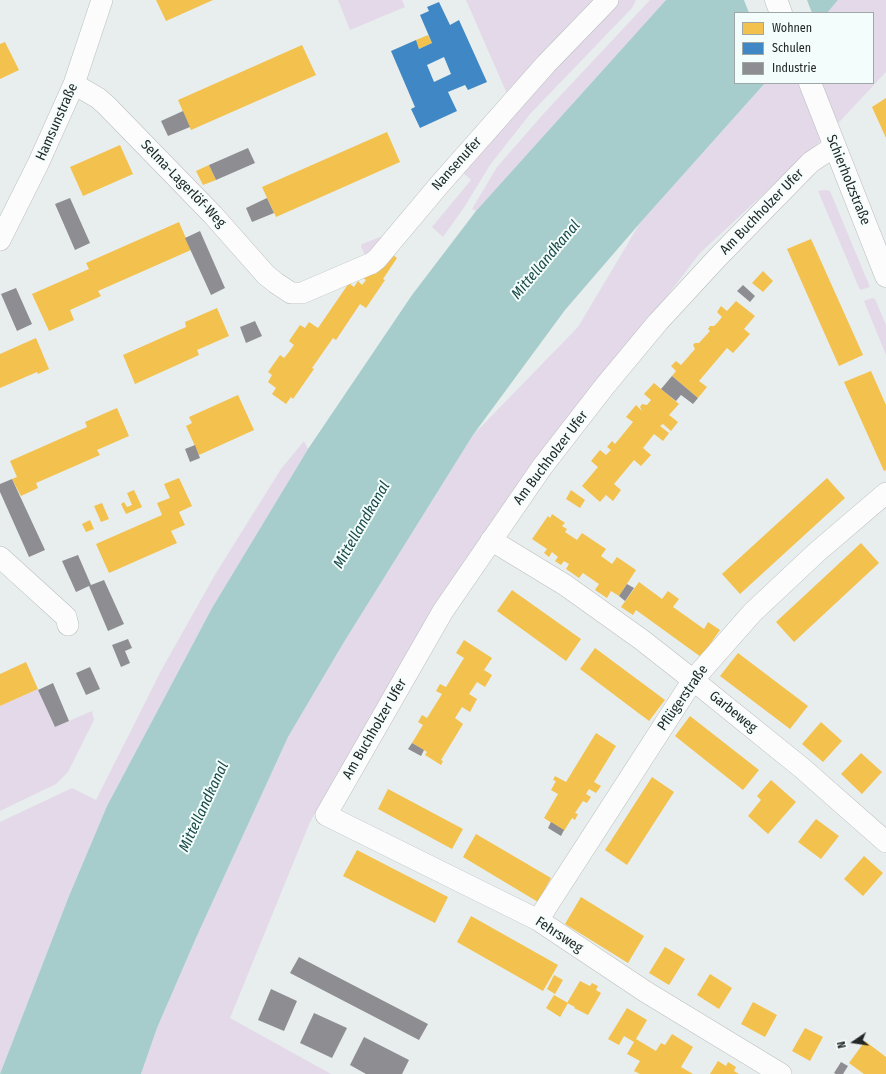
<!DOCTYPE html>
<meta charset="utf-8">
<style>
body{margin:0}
#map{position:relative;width:886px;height:1074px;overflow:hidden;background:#e8eeed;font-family:"Fira Sans Condensed",sans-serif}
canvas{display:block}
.legend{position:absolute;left:734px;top:12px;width:140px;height:72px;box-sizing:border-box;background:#f3fdfc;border:1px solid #a0a7a7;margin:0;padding:5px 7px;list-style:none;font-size:12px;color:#242727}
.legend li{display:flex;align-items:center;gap:8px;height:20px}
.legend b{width:20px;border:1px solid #a0a7a7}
.north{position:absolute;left:834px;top:1022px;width:40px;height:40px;-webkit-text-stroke:3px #f3fdfc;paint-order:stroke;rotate:257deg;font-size:11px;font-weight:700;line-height:16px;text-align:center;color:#242727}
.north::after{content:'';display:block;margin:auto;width:14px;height:18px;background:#242727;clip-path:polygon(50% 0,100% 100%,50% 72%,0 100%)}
</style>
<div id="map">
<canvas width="886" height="1074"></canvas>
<ul class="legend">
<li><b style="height:11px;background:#f2c14e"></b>Wohnen</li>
<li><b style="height:11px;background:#3f88c5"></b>Schulen</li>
<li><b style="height:11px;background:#8d8d92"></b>Industrie</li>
</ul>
<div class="north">N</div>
</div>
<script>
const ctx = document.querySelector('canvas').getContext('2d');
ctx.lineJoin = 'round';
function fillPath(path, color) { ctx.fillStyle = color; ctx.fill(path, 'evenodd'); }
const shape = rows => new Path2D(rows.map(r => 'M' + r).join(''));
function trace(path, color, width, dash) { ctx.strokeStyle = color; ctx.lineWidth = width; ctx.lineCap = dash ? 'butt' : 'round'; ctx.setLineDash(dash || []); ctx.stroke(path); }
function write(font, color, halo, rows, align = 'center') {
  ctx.font = font + ' "Fira Sans Condensed",sans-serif'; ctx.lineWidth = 4; ctx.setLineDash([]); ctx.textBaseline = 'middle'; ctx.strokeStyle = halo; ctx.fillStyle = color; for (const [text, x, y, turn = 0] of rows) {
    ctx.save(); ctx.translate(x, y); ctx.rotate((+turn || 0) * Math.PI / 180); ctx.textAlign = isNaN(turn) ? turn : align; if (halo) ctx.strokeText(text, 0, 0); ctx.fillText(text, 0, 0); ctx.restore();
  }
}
fillPath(shape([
 [338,0,402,0,405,7,350,30],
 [466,0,595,0,508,96],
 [618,0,636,0,632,8,530,114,490,165,465,206,443,237,432,227,471,180,460,170,523,100],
 [650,0,666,0,476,211,472,209,497,167,546,111],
 [838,0,886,0,886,72,828,134,700,253,484,534,384,694,310,822,230,1018,331,1074,141,1074,157,1028,196,938,288,737,344,642,473,435,578,327,640,223,765,83,873,83,873,13,827,13],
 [825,190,830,191,870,287,860,290,818,191],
 [388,234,366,257,361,247,362,244],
 [872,298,875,299,886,325,886,355,864,301],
 [304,441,308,449,212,608,107,806,69,896,0,1074,0,822,72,788,96,800,162,669,216,573,281,469],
 [38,689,55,727,92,711,94,720,68,772,56,784,0,811,0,706]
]), '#e3d9e9');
fillPath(shape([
 [666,0,838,0,827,13,735,13,735,83,765,83,640,223,565,310,473,435,344,642,288,737,196,938,157,1028,141,1074,0,1074,69,896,107,806,212,608,308,449,412,295,476,211]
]), '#a6cdcb');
fillPath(shape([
 [744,0,807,0,812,13,749,13]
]), '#e8eeed');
fillPath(shape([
 [156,0,213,0,166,21],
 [428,35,432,43,419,49,416,40],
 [5,42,19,70,0,79,0,44],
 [302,45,316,75,191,130,178,100],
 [886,98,886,138,872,107],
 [387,132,400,162,276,217,262,187],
 [120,145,133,174,83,196,70,167],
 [209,165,216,180,203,185,196,171],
 [179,222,191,250,98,291,101,296,70,310,74,320,49,331,32,294,89,269,86,263],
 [811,239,863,355,839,366,787,249],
 [390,253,397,258,383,279,385,280,366,308,360,304,336,340,333,338,312,368,314,369,293,399,291,397,286,404,272,394,276,388,268,382,272,375,268,372,280,355,284,358,289,352,294,345,289,341,300,325,305,328,309,322,318,328,349,283,354,287,358,281,362,285,366,280,363,278,374,273,376,274],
 [763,271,773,281,763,292,752,283],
 [736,301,755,316,744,329,750,334,733,353,727,348,699,381,707,387,698,398,672,376,676,371,671,366,676,361,681,365,695,349,693,345,695,343,699,343,710,331,708,329,710,326,714,326,718,322,722,317,717,312,721,306,727,311],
 [217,308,229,336,197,350,199,355,135,384,123,355,186,327,185,322],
 [36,338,49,369,38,374,37,372,0,388,0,354],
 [871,371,886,405,886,470,884,471,844,382],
 [654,383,679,404,669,415,678,422,671,431,663,424,660,426,669,433,663,441,654,434,643,448,651,455,641,466,634,460,614,484,621,490,613,501,606,495,600,502,582,486,598,467,591,461,600,450,606,455,611,450,607,447,612,441,615,444,633,422,626,417,636,405,642,411,640,407,642,404,647,405,651,400,644,394],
 [238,395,254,430,199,455,186,426,192,423,189,417],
 [117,408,129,436,97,450,100,455,36,483,38,488,21,496,12,479,17,477,10,461,87,427,85,422],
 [179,478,192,506,179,512,185,525,171,531,177,543,109,573,96,544,162,515,157,503,170,498,164,484],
 [827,478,845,498,740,594,722,574],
 [134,490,142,507,126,514,121,504,124,502,127,507,132,505,127,493],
 [571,490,585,500,580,508,566,499],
 [102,503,109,519,101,522,94,506],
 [552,514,565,523,562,526,567,529,565,532,577,540,582,533,606,549,601,556,612,564,617,557,636,570,619,596,611,591,607,598,595,590,599,584,583,573,579,578,566,569,569,564,564,561,561,565,555,561,558,557,552,552,549,557,544,553,547,549,532,539,548,516,550,518],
 [90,520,94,529,86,532,82,524],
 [861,543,879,563,794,642,776,622],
 [639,582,662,599,668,591,679,599,673,607,704,629,708,622,720,630,701,657,636,610,633,615,621,607],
 [512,590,581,639,566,661,497,611],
 [464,640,492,658,484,670,492,675,485,687,477,682,469,694,477,699,470,712,462,707,455,718,463,724,441,760,443,761,441,765,425,755,427,752,412,743,423,725,418,722,422,715,427,718,442,694,436,691,440,684,446,687,464,658,456,653],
 [595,648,665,700,649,721,580,669],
 [738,653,808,706,790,729,720,676],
 [26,662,38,689,0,706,0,674],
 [690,716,759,770,743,790,675,736],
 [821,722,842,741,823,762,802,744],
 [596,733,616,746,594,782,601,786,596,793,589,789,586,794,591,797,587,803,583,801,575,813,578,814,575,820,572,818,564,831,544,818,558,794,551,790,556,781,553,780,555,776,566,782],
 [861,753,882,772,862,794,841,774],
 [652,777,674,792,627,865,605,850],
 [771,780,796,802,768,834,748,816,761,800,757,796],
 [388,789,463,829,452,849,378,809],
 [816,819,839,836,821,859,798,842],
 [476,834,551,878,538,902,463,857],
 [357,850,448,897,435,923,343,876],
 [864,856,883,873,863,896,844,879],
 [581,897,644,936,628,963,565,924],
 [471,916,558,965,543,991,457,942],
 [665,947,685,959,669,985,649,973],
 [710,974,732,988,719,1009,697,995],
 [554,975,563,980,555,994,547,989],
 [580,981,590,986,592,983,598,986,596,990,601,993,588,1015,574,1008,575,1007,567,1003],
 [554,995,568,1003,560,1017,546,1008],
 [753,1002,777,1015,765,1037,741,1024],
 [627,1008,647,1020,636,1039,656,1051,661,1043,665,1045,672,1034,693,1047,681,1067,693,1074,640,1074,634,1071,640,1061,627,1054,634,1042,624,1036,619,1045,608,1039],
 [805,1028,823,1037,810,1061,792,1051],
 [865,1041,886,1057,886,1074,864,1074,849,1063],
 [718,1061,726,1066,728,1062,736,1067,734,1071,739,1074,710,1074]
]), '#f2c14e');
fillPath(shape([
 [439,2,450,25,459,20,487,82,468,90,465,85,448,92,457,111,420,128,411,109,415,107,391,51,416,40,419,49,432,43,420,15,429,11,427,7],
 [444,57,451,74,434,82,427,65]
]), '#3f88c5');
fillPath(shape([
 [183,111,190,127,168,136,161,121],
 [248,148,255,163,216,180,209,165],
 [70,198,90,243,75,250,55,204],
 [267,198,274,213,252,222,246,208],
 [200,231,225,288,211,295,185,238],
 [743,285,755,296,750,302,737,291],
 [16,288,32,324,17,331,1,294],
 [255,321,262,336,246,343,240,327],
 [672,376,698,398,693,404,681,395,676,401,661,389],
 [195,445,200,458,190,462,185,449],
 [12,479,45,550,29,557,0,492,0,484],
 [78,555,91,585,104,580,124,624,108,631,89,586,76,592,62,561],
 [627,584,634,588,625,601,619,596],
 [128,639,132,648,125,651,130,663,121,667,112,645],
 [90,667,100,689,86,695,76,673],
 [53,683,69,721,55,727,38,690],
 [412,743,424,750,421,756,408,749],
 [551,822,564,830,561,836,548,828],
 [299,957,428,1024,419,1040,290,973],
 [271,989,297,1001,284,1031,258,1020],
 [314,1013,347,1028,332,1058,300,1043],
 [364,1037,409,1060,402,1074,366,1074,350,1065],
 [841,1062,848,1066,843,1074,836,1074,834,1073]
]), '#8d8d92');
const street = shape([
 [74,84,98,98,107,106,213,215,266,275,276,283,291,293,302,293,372,263,377,259,440,184,546,64,608,0],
 [0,240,38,164,74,84,102,0],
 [491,540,565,585,642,640,693,680,802,768,886,842],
 [0,557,66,617,68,625],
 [538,920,693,680,753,612,817,552,886,493],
 [781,1074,646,992,538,920,326,815,443,611,542,467,604,387,658,322,718,257,805,168,811,162,835,146]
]);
const secondary = shape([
 [776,0,781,13],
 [810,83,886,276]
]);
trace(street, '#babebe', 22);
trace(secondary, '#babebe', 23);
trace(street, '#fcfcfc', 21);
trace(secondary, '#fcfcfc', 22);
write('14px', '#242727', '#f3fdfc', [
 ["Hamsunstraße",57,122,-66],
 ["Nansenufer",457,164,-48],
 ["Schierholzstraße",848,180,68],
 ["Selma-Lagerlöf-Weg",183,184,46],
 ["Am Buchholzer Ufer",762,212,-46],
 ["Am Buchholzer Ufer",551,458,-53],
 ["Pflügerstraße",683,698,-55],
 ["Garbeweg",733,712,39],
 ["Am Buchholzer Ufer",375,729,-60],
 ["Fehrsweg",559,935,33]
]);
write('italic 15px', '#1a4a48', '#f3fdfc', [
 ["Mittellandkanal",546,260,-50],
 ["Mittellandkanal",362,525,-60],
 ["Mittellandkanal",204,807,-65]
]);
</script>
